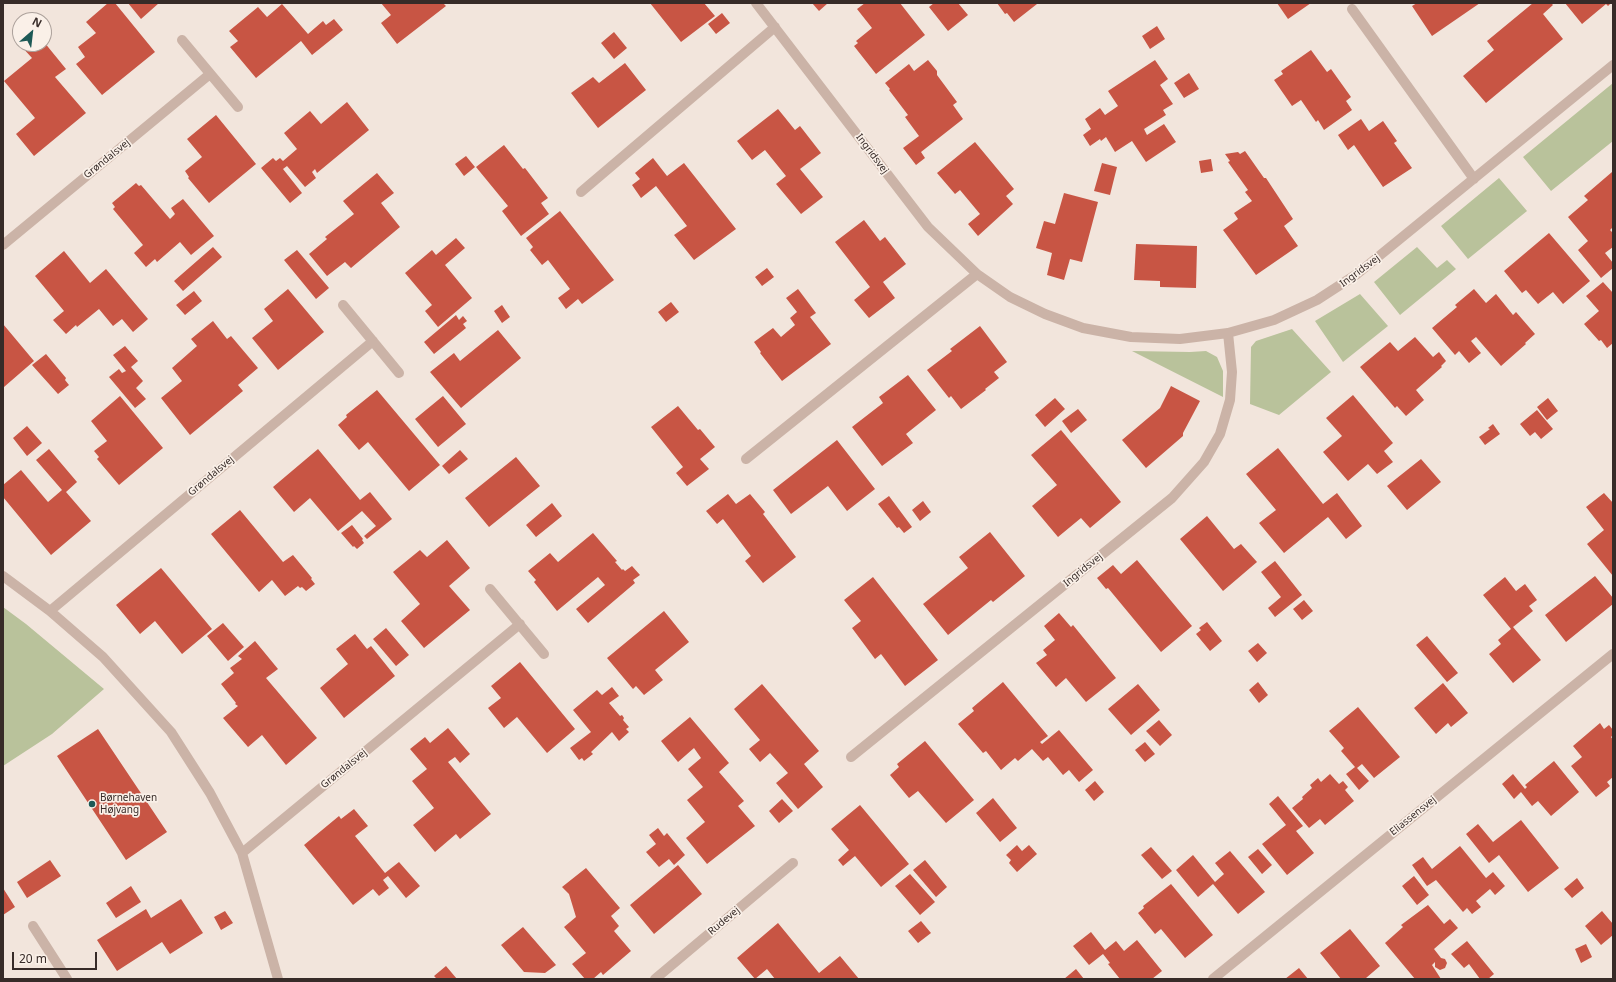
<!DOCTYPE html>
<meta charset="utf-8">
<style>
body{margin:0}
#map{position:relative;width:1616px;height:982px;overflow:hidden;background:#f2e5dc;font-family:"Noto Sans",sans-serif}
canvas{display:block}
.frame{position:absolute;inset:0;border:4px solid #372b28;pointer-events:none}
.north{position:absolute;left:12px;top:12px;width:40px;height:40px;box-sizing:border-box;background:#faf0e8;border:1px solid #aca19b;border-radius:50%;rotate:28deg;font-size:11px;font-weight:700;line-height:16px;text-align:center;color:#372b28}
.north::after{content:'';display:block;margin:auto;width:14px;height:18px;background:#1d5956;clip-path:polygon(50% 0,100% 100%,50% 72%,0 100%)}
.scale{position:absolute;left:12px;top:952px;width:85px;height:18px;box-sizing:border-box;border:2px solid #372b28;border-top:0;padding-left:5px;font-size:12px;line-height:14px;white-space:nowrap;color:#372b28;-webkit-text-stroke:3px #faf0e8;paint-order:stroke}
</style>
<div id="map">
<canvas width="1616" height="982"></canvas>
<div class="frame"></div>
<div class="north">N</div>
<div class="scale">20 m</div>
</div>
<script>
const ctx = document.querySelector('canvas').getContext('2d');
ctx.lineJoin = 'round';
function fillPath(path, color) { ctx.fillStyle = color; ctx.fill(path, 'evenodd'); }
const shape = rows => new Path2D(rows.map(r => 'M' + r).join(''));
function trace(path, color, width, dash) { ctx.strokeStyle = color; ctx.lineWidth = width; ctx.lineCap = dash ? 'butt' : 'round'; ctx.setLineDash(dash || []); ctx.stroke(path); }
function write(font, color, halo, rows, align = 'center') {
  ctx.font = font + ' "Noto Sans",sans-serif'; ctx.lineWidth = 3.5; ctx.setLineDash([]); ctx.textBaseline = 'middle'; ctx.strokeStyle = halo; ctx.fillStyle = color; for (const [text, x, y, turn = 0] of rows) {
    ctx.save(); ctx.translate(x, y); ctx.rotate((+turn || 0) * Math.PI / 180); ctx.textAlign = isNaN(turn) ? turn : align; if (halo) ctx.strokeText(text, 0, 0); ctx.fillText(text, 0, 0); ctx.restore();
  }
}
fillPath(shape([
 [1613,83,1613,141,1551,191,1523,157],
 [1499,178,1527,211,1468,259,1441,226],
 [1417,247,1437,268,1447,260,1456,269,1400,315,1374,282],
 [1360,294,1388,326,1343,362,1315,321],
 [1292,329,1331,372,1279,415,1250,404,1251,347,1256,341],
 [1132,351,1190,352,1206,351,1217,357,1223,371,1223,397],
 [3,607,26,624,104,689,52,734,3,766]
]), '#b9c29b');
fillPath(shape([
 [108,3,115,3,155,52,102,95,76,64,85,57,78,47,96,33,86,22],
 [128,3,159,3,141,19],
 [381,3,443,3,446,6,397,44,381,23,391,15],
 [650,3,704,3,715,16,681,42],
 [812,3,828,3,819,11],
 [865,3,900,3,925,35,876,74,854,46,858,43,856,41,872,28,857,9],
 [934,3,958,3,968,15,948,31,929,7],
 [997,3,1036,3,1037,4,1014,22,1007,13,1005,14],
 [1277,3,1311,3,1288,19],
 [1417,3,1480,3,1432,36,1412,6],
 [1533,3,1551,3,1553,5,1543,14,1563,39,1486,103,1463,76,1494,50,1487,41],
 [1565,3,1611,3,1608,6,1606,4,1582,24],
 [282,4,308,34,323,21,326,25,334,19,343,30,312,55,301,41,256,78,230,47,238,41,229,31,258,7,267,17],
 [722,13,730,23,716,34,708,24],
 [1157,26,1165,39,1150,49,1142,36],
 [614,32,627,48,614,59,601,43],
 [44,42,66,69,55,77,86,113,34,156,16,134,35,118,4,81,32,58,21,46,24,44,44,44],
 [1311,50,1327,72,1331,69,1351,97,1346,101,1352,110,1324,130,1318,120,1316,122,1301,100,1292,106,1274,80,1283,74,1281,71],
 [928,60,937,71,937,75,957,102,953,105,963,119,921,152,925,158,916,165,903,148,919,136,905,117,908,115,889,90,890,89,885,83,909,64,914,71],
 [1155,60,1168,79,1160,85,1173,104,1163,110,1166,115,1144,129,1147,135,1164,124,1176,142,1146,162,1132,141,1115,152,1106,137,1101,141,1100,139,1090,146,1083,135,1091,129,1085,119,1100,108,1105,115,1118,106,1108,91],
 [625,63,646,90,598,128,571,93,593,77,599,83],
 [1189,73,1199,89,1184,98,1174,83],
 [347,102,369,130,317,173,315,169,312,172,316,178,305,187,287,166,283,169,302,193,290,203,261,168,273,158,276,161,280,158,283,161,297,149,284,133,310,111,321,124],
 [778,109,795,130,800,126,821,153,800,169,823,197,801,214,776,184,786,176,765,150,752,160,737,141],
 [216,115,256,164,209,203,188,178,189,177,185,171,202,157,187,139],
 [1361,119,1369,131,1383,121,1397,141,1394,143,1412,168,1383,187,1354,145,1348,150,1338,135],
 [975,142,1014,189,1006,196,1013,204,978,236,968,224,980,214,960,190,955,194,937,173],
 [504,145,523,169,525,168,548,198,541,203,549,214,521,236,502,211,508,206,476,167],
 [1245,151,1264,178,1266,178,1293,219,1284,226,1298,246,1256,275,1223,230,1238,219,1234,213,1252,201,1245,192,1248,190,1228,162,1230,161,1225,154,1238,152,1240,154],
 [466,156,475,167,464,176,455,164],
 [653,158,667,176,684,163,736,229,694,260,674,235,687,226,656,186,641,198,632,185,640,179,635,173],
 [1211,159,1213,171,1201,173,1199,161],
 [1102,163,1117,167,1110,195,1094,191],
 [1612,172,1613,227,1610,230,1613,233,1613,247,1605,253,1613,263,1613,268,1601,278,1578,250,1588,241,1568,217,1588,200,1584,196],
 [377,173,394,193,381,203,400,227,351,268,345,262,327,276,309,254,327,239,325,237,354,214,343,201],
 [136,183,139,186,141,185,170,219,175,214,171,208,183,199,214,236,191,255,180,242,157,262,155,259,146,267,134,253,143,245,113,209,115,207,112,203],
 [1064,193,1098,202,1082,262,1070,259,1064,280,1047,275,1052,253,1036,248,1044,221,1055,224],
 [560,211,614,280,582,304,578,299,566,309,558,298,570,289,548,260,542,265,530,250,533,247,526,238],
 [864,220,880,241,885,237,906,264,883,282,895,298,869,318,854,300,870,287,835,242],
 [1549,233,1590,281,1563,304,1553,292,1538,304,1526,290,1522,293,1504,271],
 [456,238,465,248,445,265,472,298,438,327,425,311,432,305,405,273,432,250,436,255],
 [1136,244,1197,246,1196,288,1160,287,1160,281,1134,280],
 [213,247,222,257,183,291,174,281],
 [297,250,329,288,316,299,284,260],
 [64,251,90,283,106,269,148,319,133,332,122,319,113,326,99,309,77,327,76,325,66,334,53,320,64,311,35,276],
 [767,268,774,277,762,286,755,277],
 [1603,282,1613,293,1613,343,1607,348,1601,340,1599,341,1584,324,1599,311,1586,296],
 [288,289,324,332,278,370,252,338,273,321,264,309],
 [798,289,816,313,810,317,831,344,782,381,760,353,761,352,754,342,773,328,781,337,795,325,790,318,797,312,786,298],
 [1474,289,1486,303,1496,294,1513,315,1516,312,1535,334,1525,343,1526,344,1501,366,1476,337,1471,341,1481,353,1469,363,1459,351,1455,355,1432,328,1457,307,1455,305],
 [194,291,202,301,185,315,176,305],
 [671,302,679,312,666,322,658,312],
 [502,305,510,317,502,323,494,311],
 [456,315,459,320,463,316,467,321,463,324,466,328,434,354,424,342],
 [213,321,227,339,231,336,258,368,238,385,243,391,190,435,161,398,182,381,172,368,197,346,191,339],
 [3,324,34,361,4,387,3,385],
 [980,326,1007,362,994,372,999,378,985,389,986,390,961,409,951,396,949,398,927,370,952,351,950,349],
 [498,330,521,358,461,408,430,372,454,353,460,361],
 [1415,337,1433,357,1439,352,1446,361,1441,366,1442,367,1416,390,1424,400,1406,416,1397,406,1395,408,1360,367,1390,342,1398,351],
 [125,346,138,361,131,367,143,381,136,388,146,399,135,408,109,377,119,369,122,373,126,371,113,355],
 [46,354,66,378,65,380,69,385,58,394,32,365],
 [908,375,936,410,906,434,913,443,882,466,852,427,883,403,879,397],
 [1171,386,1200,401,1183,433,1183,436,1146,468,1122,440,1160,408],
 [377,390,440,465,409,491,368,442,359,450,338,425,347,417,346,415],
 [1353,395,1393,443,1384,451,1393,462,1377,474,1368,464,1348,481,1323,452,1342,436,1326,418],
 [120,396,163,448,119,485,97,459,99,457,94,451,107,441,91,421],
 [443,396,466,424,438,447,415,419],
 [1055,398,1065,409,1045,427,1035,415],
 [1548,398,1558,411,1547,420,1537,407],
 [678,406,698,430,700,429,715,447,700,459,709,469,687,486,676,473,683,467,651,427],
 [1078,409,1087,420,1071,433,1062,421],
 [1537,410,1553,429,1541,439,1535,432,1530,436,1520,424],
 [1493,424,1500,434,1485,445,1479,437,1490,429,1488,428],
 [27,426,42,443,27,456,13,438],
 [1061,430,1121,502,1090,528,1081,518,1058,537,1032,506,1057,485,1031,455],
 [837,440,875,489,847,511,828,486,791,514,773,490],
 [1278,448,1323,504,1337,493,1362,526,1346,539,1328,517,1284,553,1259,523,1276,510,1246,474],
 [49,449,77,482,66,492,91,521,51,555,3,497,3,485,21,470,48,502,62,490,36,460],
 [318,449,360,500,370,492,392,519,367,539,364,536,376,526,362,511,338,531,310,498,294,512,273,487],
 [460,450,468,459,449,474,442,466],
 [516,457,540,486,489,527,465,498],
 [1421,459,1441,482,1407,510,1387,486],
 [1604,493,1613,503,1613,576,1587,544,1604,530,1586,507],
 [728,494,736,504,750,494,765,512,763,514,796,557,763,583,745,561,751,556,723,519,717,524,706,511],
 [889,496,912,527,904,533,899,527,897,528,878,504],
 [923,501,931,512,920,521,912,510],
 [552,503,562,516,536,537,526,525],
 [240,510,283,562,293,555,312,578,311,579,315,584,306,591,302,587,300,588,298,586,285,596,272,580,259,592,211,534],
 [1207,516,1234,549,1241,544,1257,562,1223,591,1180,539],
 [352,525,363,539,362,540,364,543,357,549,354,546,353,547,341,533],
 [990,532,1025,576,993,602,991,600,948,635,923,604,968,568,959,557],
 [593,533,617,561,615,562,622,570,623,569,625,571,632,566,640,575,633,580,635,583,588,623,576,609,605,585,598,577,557,611,534,582,536,580,528,571,550,553,558,562],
 [447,540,470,568,449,586,470,610,424,648,401,621,420,604,393,572,420,550,427,557],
 [1137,560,1192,626,1161,652,1108,588,1106,589,1097,578,1113,565,1121,574],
 [1275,561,1302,595,1275,617,1268,608,1281,597,1261,572],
 [161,568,212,629,182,654,155,621,140,634,116,605],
 [1595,576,1613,598,1613,604,1566,642,1545,615],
 [873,577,938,660,905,686,881,654,875,659,852,628,861,621,844,600],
 [1505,577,1516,591,1525,584,1537,600,1529,606,1533,611,1513,627,1541,660,1513,683,1489,654,1501,644,1498,640,1511,629,1483,595],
 [1304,600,1313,611,1302,620,1293,609],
 [664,611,689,642,655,670,663,680,644,695,636,686,633,689,607,658],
 [1059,613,1071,627,1073,625,1116,678,1086,702,1066,678,1056,687,1036,663,1047,655,1043,650,1055,640,1044,626],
 [1207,622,1222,641,1210,651,1196,634,1201,630,1199,628],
 [223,623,244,647,228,661,207,636],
 [386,628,409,655,396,666,373,639],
 [355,634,367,649,371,646,395,676,344,718,320,688,348,664,336,649],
 [1427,636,1458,673,1447,682,1416,645],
 [255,641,278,669,266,678,317,738,286,765,262,735,248,747,223,718,238,706,235,704,236,703,221,684,234,673,230,668,242,659,238,656],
 [1258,643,1267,653,1257,662,1248,651],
 [520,662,575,729,547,753,517,717,504,728,488,708,501,698,491,686],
 [1003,682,1048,736,1040,742,1042,744,1059,730,1093,770,1079,782,1069,770,1063,775,1048,757,1043,761,1032,749,1018,761,1015,758,1001,770,986,751,983,753,958,724,974,711,972,708],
 [1258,682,1268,695,1259,703,1249,690],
 [1443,683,1468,713,1451,727,1448,723,1436,734,1414,708],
 [762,684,819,751,804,764,823,787,798,809,776,783,788,773,770,753,760,762,749,749,760,740,734,709],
 [1138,684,1160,710,1131,735,1108,709],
 [612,687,619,696,609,703,620,716,622,715,624,718,623,720,629,727,626,729,629,732,619,741,612,732,591,752,593,754,584,761,582,758,579,760,570,748,591,732,573,710,597,690,602,695],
 [1358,707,1400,757,1374,778,1362,764,1357,768,1369,781,1359,790,1346,774,1355,767,1341,751,1344,748,1329,731],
 [690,717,729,763,719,772,744,801,738,806,755,826,707,864,686,838,705,822,687,800,703,787,688,769,701,758,694,748,678,762,661,741],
 [1159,720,1172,735,1160,746,1146,731],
 [1600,723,1604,729,1609,725,1613,730,1613,735,1611,737,1613,740,1613,764,1612,765,1613,777,1607,782,1610,786,1596,797,1571,766,1582,757,1573,746],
 [448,728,470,754,460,763,455,757,448,762,491,814,460,839,456,834,435,852,413,825,434,808,412,781,427,769,410,749,425,737,430,743],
 [98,729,167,832,126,860,57,756],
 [925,741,974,800,946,823,918,791,909,798,890,775,899,767,897,764],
 [1145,742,1155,754,1145,762,1135,750],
 [1554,761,1579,792,1551,816,1538,801,1532,806,1521,792,1514,799,1502,784,1513,774,1525,789,1527,787,1525,785],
 [1330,774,1339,784,1343,781,1348,787,1345,790,1354,801,1325,825,1320,819,1309,828,1292,808,1303,799,1302,797,1312,788,1310,785,1318,778,1321,782],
 [1095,781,1104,792,1094,801,1085,790],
 [1278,796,1303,826,1296,831,1314,853,1287,875,1262,844,1286,825,1269,804],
 [993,798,1017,828,1000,842,976,813],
 [782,799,793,811,779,823,769,811],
 [860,805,909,864,881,887,855,856,843,866,838,860,849,850,831,829],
 [354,809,368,826,355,836,385,873,399,862,420,886,406,898,388,876,383,880,389,888,379,896,373,889,353,905,304,845,339,816,341,819],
 [1521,820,1559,868,1528,892,1499,855,1489,863,1466,834,1478,824,1493,842],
 [658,828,664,836,667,833,685,855,674,865,669,859,659,867,646,852,656,844,649,835],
 [1017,845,1022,851,1029,845,1037,854,1017,872,1009,863,1011,860,1006,855],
 [1460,846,1486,878,1493,872,1505,886,1495,895,1490,889,1476,901,1481,907,1472,914,1467,908,1463,912,1436,880,1427,886,1412,865,1423,857,1432,869],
 [1151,847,1172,871,1162,879,1141,855],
 [1258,849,1272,865,1262,874,1248,857],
 [1230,851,1265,892,1238,914,1213,884,1198,897,1176,870,1193,855,1215,882,1224,874,1215,863],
 [50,860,61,876,27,898,17,882],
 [925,860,947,887,936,897,913,870],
 [678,865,702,894,654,934,630,905],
 [586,868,620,908,611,916,619,926,614,931,631,951,603,975,601,972,593,979,585,979,572,964,586,953,564,927,576,917,569,894,562,887],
 [910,874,935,902,920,915,895,886],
 [1414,876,1429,895,1417,905,1402,886],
 [1577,878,1584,888,1572,898,1564,889],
 [1171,884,1213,935,1185,958,1161,929,1155,934,1138,913,1144,908,1143,906],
 [131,886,141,902,116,918,106,903],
 [3,888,15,907,3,915],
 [181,899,203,933,170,954,162,942,117,971,97,940,146,909,151,918],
 [1428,905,1444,924,1450,919,1458,928,1434,949,1441,958,1445,959,1447,963,1445,968,1440,970,1435,967,1435,962,1432,965,1441,979,1415,979,1385,943,1403,927,1401,925],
 [225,911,233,923,221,930,214,917],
 [1602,911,1613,924,1613,935,1601,945,1585,926],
 [921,921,931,933,918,943,908,931],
 [778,923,819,973,840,956,859,979,775,979,767,969,755,979,737,958],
 [523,927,556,965,545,973,524,972,501,945],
 [1350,929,1380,966,1366,978,1367,979,1341,979,1320,953],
 [1091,932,1105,950,1116,941,1124,951,1137,940,1162,971,1152,979,1120,979,1108,964,1110,963,1103,954,1089,965,1073,946],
 [1467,941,1494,974,1488,979,1480,979,1469,964,1464,968,1451,954],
 [1586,944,1592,957,1581,963,1575,949],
 [446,966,457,979,437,979,434,976],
 [1299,968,1308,979,1285,979],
 [1076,969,1084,979,1064,979]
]), '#c85544');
trace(shape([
 [756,3,928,227,977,274,1010,297,1045,314,1083,328,1131,337,1180,339,1228,333,1274,320,1317,300,1357,274,1613,65],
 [1352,9,1474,179],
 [182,40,238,107],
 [581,192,775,27],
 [3,245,210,74],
 [343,305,399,373],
 [746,459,977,274],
 [3,576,50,611,103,657,171,732,210,793,242,853,278,979],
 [490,589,544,654],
 [50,611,373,341],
 [851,757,1172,498,1204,462,1220,434,1230,400,1232,372,1228,333],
 [242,853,520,624],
 [33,926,67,979],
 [655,979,793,863],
 [1213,979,1613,654]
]), '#cbb3a7', 10);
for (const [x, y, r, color] of [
 [92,804,4,"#1d5956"]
]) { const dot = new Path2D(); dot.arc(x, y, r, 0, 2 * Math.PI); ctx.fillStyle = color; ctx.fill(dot); trace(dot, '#faf0e8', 1.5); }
write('10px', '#372b28', '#faf0e8', [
 ["Ingridsvej",872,154,53],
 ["Grøndalsvej",107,159,-39],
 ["Ingridsvej",1360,271,-37],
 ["Grøndalsvej",211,476,-40],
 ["Ingridsvej",1083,570,-39],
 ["Grøndalsvej",344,769,-39],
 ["Eliassensvej",1413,816,-39],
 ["Rudevej",724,921,-40]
]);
write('10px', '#372b28', '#faf0e8', [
 ["Børnehaven",100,798],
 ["Højvang",100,810]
], 'left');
</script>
